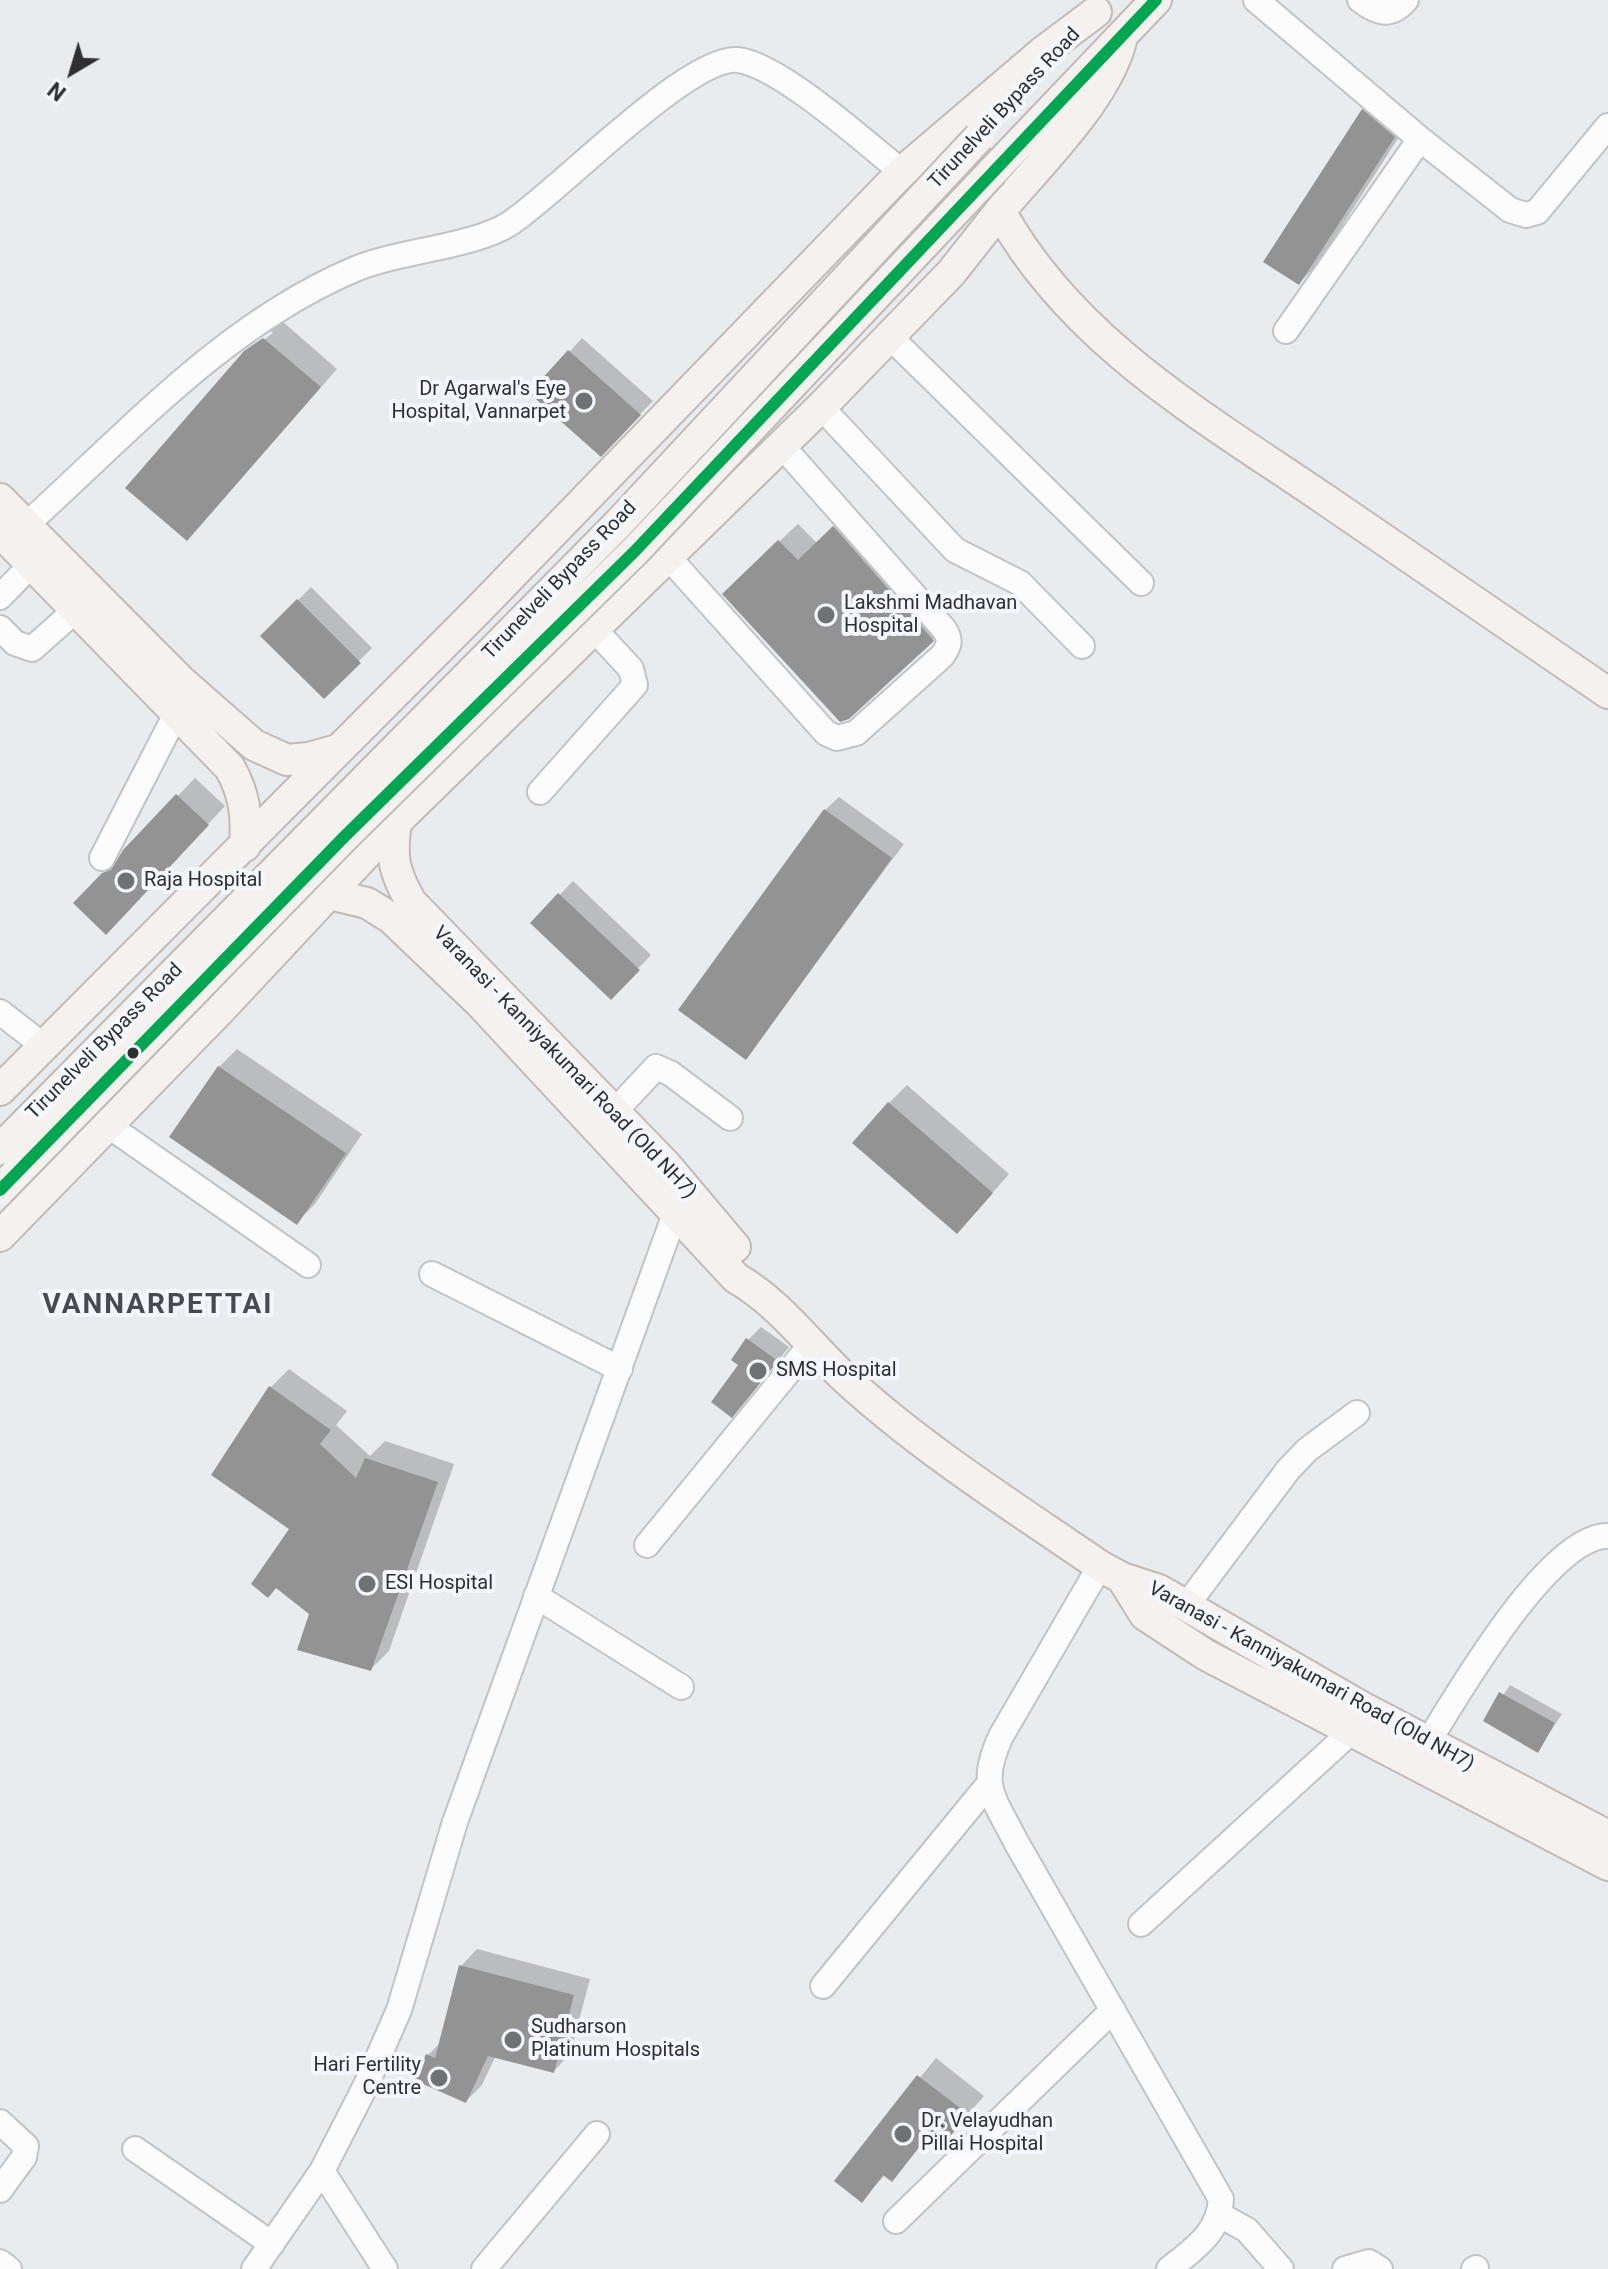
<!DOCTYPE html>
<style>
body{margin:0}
#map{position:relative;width:1608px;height:2269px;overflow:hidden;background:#e9ecef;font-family:Roboto,sans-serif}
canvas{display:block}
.north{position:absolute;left:32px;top:32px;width:80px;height:80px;-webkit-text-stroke:6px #f4f8fe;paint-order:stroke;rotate:218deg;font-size:22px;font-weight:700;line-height:32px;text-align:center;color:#2d2f31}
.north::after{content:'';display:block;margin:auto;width:28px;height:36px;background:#2d2f31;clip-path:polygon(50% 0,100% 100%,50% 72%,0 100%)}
</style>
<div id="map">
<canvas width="1608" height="2269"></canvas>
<div class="north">N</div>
</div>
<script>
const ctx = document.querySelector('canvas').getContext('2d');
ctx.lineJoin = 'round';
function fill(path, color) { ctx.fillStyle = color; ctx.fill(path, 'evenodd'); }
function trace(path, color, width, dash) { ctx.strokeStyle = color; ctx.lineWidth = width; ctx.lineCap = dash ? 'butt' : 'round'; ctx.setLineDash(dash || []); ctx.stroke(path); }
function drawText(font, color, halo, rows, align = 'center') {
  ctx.font = font + ' Roboto,sans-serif'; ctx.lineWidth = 8; ctx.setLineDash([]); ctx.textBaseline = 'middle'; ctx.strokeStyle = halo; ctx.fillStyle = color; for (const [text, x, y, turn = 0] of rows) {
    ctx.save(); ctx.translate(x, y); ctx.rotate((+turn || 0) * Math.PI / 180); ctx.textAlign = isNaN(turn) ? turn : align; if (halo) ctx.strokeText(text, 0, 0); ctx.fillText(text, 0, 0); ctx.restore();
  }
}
fill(new Path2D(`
 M1381,93L1411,118L1317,265L1299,283L1363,110Z
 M282,321L337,369L204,521L246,353L273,333L270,330L264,335Z
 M582,338L653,401L601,454L532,393Z
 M852,510L950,622L932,640L742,576L798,524L817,543Z
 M311,587L372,648L324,696L263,636Z
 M195,778L225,806L124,914L103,874Z
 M839,797L904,844L745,1057L825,810Z
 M573,881L651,955L611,997L533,923Z
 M237,1049L362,1134L315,1204L297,1222L171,1137L219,1067Z
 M907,1085L1009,1174L974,1214L889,1103Z
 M761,1327L789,1347L745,1402L748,1340Z
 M289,1369L347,1411L336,1425L370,1456L385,1441L454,1464L389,1651L371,1669L311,1614L291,1528L214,1474L271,1387Z
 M1510,1685L1562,1714L1538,1750L1486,1720Z
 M477,1949L590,1979L570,2054L554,2071L496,2055L482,2085L466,2101L428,2055L442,2041L461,1966Z
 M936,2058L984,2096L945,2141L933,2132L892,2179L886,2174L862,2200L837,2180Z`), '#0003');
fill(new Path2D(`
 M1362,109L1395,137L1299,285L1263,262Z
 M263,338L321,387L187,541L125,488L244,351Z
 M568,350L641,415L601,457L529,393Z
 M833,526L934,641L849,719L840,722L722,594L778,540L798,560Z
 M297,599L361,663L324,699L260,636Z
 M176,794L209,825L106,935L73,903L102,873L111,870L123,850Z
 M824,809L892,858L746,1060L678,1010Z
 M558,893L640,970L611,1000L530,923Z
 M218,1066L346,1153L297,1225L169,1137Z
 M888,1102L993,1193L957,1234L852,1143Z
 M746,1338L778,1361L732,1418L711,1402L738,1365L731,1360Z
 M269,1386L331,1430L320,1444L356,1478L365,1458L438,1482L371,1671L297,1650L309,1614L276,1588L268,1598L251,1584L289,1529L211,1475Z
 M1499,1692L1555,1723L1538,1753L1483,1721Z
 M459,1965L574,1995L554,2073L488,2056L466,2103L414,2080L426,2054L435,2058Z
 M917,2075L968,2114L945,2143L931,2132L892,2182L883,2175L862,2203L834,2181Z`), '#939394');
const minor = new Path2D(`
 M1256,0L1420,139L1510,210L1526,215L1537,212L1608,126
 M1360,0C1377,13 1390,18 1406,0
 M1286,331L1420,139
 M889,336L1141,583
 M821,407L955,550L1020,583L1082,646
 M26,525C128,433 224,325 353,270C396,251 473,247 509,224C556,194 688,55 738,60C780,65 867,144 902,172
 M669,558L826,733L837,738L856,733L942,656C950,645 951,640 944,629L782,446
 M0,597L32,564
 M0,628L15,643L32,649L77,609
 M540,792L635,685L631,669L594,629
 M102,858L177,712
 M0,1012L45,1047
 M615,1111L656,1067L670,1073L730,1118
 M109,1126L308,1265
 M432,1274L620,1369
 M647,1545L812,1343
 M1100,1566L1001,1736C978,1786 993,1796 1016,1842L1221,2199C1219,2233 1194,2249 1169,2269
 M536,1596L681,1687
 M1186,1606L1288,1470L1307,1450L1357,1413
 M1428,1742C1458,1694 1550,1534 1608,1536
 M1141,1924L1352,1731
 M823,1986L988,1785
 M0,2122L26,2146L24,2157L0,2190
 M135,2149L272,2244
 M322,2171L385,2269
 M1220,2215L1247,2230L1281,2269
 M896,2221L1113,2010
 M0,2262L9,2269
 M254,2269L322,2171L366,2085L399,2010L455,1822L676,1211
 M484,2269L597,2134
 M1345,2269L1369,2262L1380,2269
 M1474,2269L1476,2268`);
const major = new Path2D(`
 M1122,37C1109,97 1040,163 1000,211C1071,341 1204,417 1323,498C1418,563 1513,628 1608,693
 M993,171L1156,0
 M0,499L181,681L254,745L287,760L309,758L337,750
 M0,532L230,768C245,795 247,816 245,846
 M396,822C391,858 393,870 411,902L666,1165L735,1247
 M329,894L367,903L391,918L480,1003L736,1278C781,1304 810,1346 848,1381C925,1451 1014,1507 1100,1566L1122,1578L1159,1590L1360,1706L1608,1836
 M0,1090L480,608L902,172L1044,51L1096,12
 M0,1236L222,1008L396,822L821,407L951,273L1000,211
 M1122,1578L1145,1615L1206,1655L1608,1865`);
trace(minor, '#c1c4c6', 28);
trace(major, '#c1bab7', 34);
trace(minor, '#fcfcfd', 24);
trace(major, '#f5f1ee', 30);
const majorBridge = new Path2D(`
 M0,1149L616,526L979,137
 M0,1190L344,837L635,551L993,171`);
trace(majorBridge, '#c1bab7', 34, []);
trace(majorBridge, '#f5f1ee', 30);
trace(new Path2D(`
 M0,1190L344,837L635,551L1156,0`), '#00a651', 12);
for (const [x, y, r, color] of [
 [584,401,10,"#6f7174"],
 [826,615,10,"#6f7174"],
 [126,881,10,"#6f7174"],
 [133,1053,7,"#2d2f31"],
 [758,1371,10,"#6f7174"],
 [367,1584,10,"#6f7174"],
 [513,2040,10,"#6f7174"],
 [439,2078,10,"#6f7174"],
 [903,2134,10,"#6f7174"]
]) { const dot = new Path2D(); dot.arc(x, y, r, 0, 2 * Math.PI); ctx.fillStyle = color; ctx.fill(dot); trace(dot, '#f4f8fe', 3); }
drawText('20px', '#2d2f31', '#f4f8fe', [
 ["Tirunelveli Bypass Road",1005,109,-47],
 ["Tirunelveli Bypass Road",560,581,-46],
 ["Tirunelveli Bypass Road",105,1042,-45],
 ["Varanasi - Kanniyakumari Road (Old NH7)",564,1063,46],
 ["Varanasi - Kanniyakumari Road (Old NH7)",1311,1677,29]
]);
drawText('20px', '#2d2f31', '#f4f8fe', [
 ["Dr Agarwal's Eye",566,390,"right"],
 ["Hospital, Vannarpet",566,413,"right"],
 ["Lakshmi Madhavan",844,604],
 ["Hospital",844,627],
 ["Raja Hospital",144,881],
 ["SMS Hospital",776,1371],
 ["ESI Hospital",385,1584],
 ["Sudharson",531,2028],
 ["Platinum Hospitals",531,2051],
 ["Hari Fertility",421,2066,"right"],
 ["Centre",421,2089,"right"],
 ["Dr. Velayudhan",921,2122],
 ["Pillai Hospital",921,2145]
], 'left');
ctx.letterSpacing = '2px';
drawText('bold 28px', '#474b4f', '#f4f8fe', [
 ["VANNARPETTAI",158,1306]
]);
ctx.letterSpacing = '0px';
</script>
